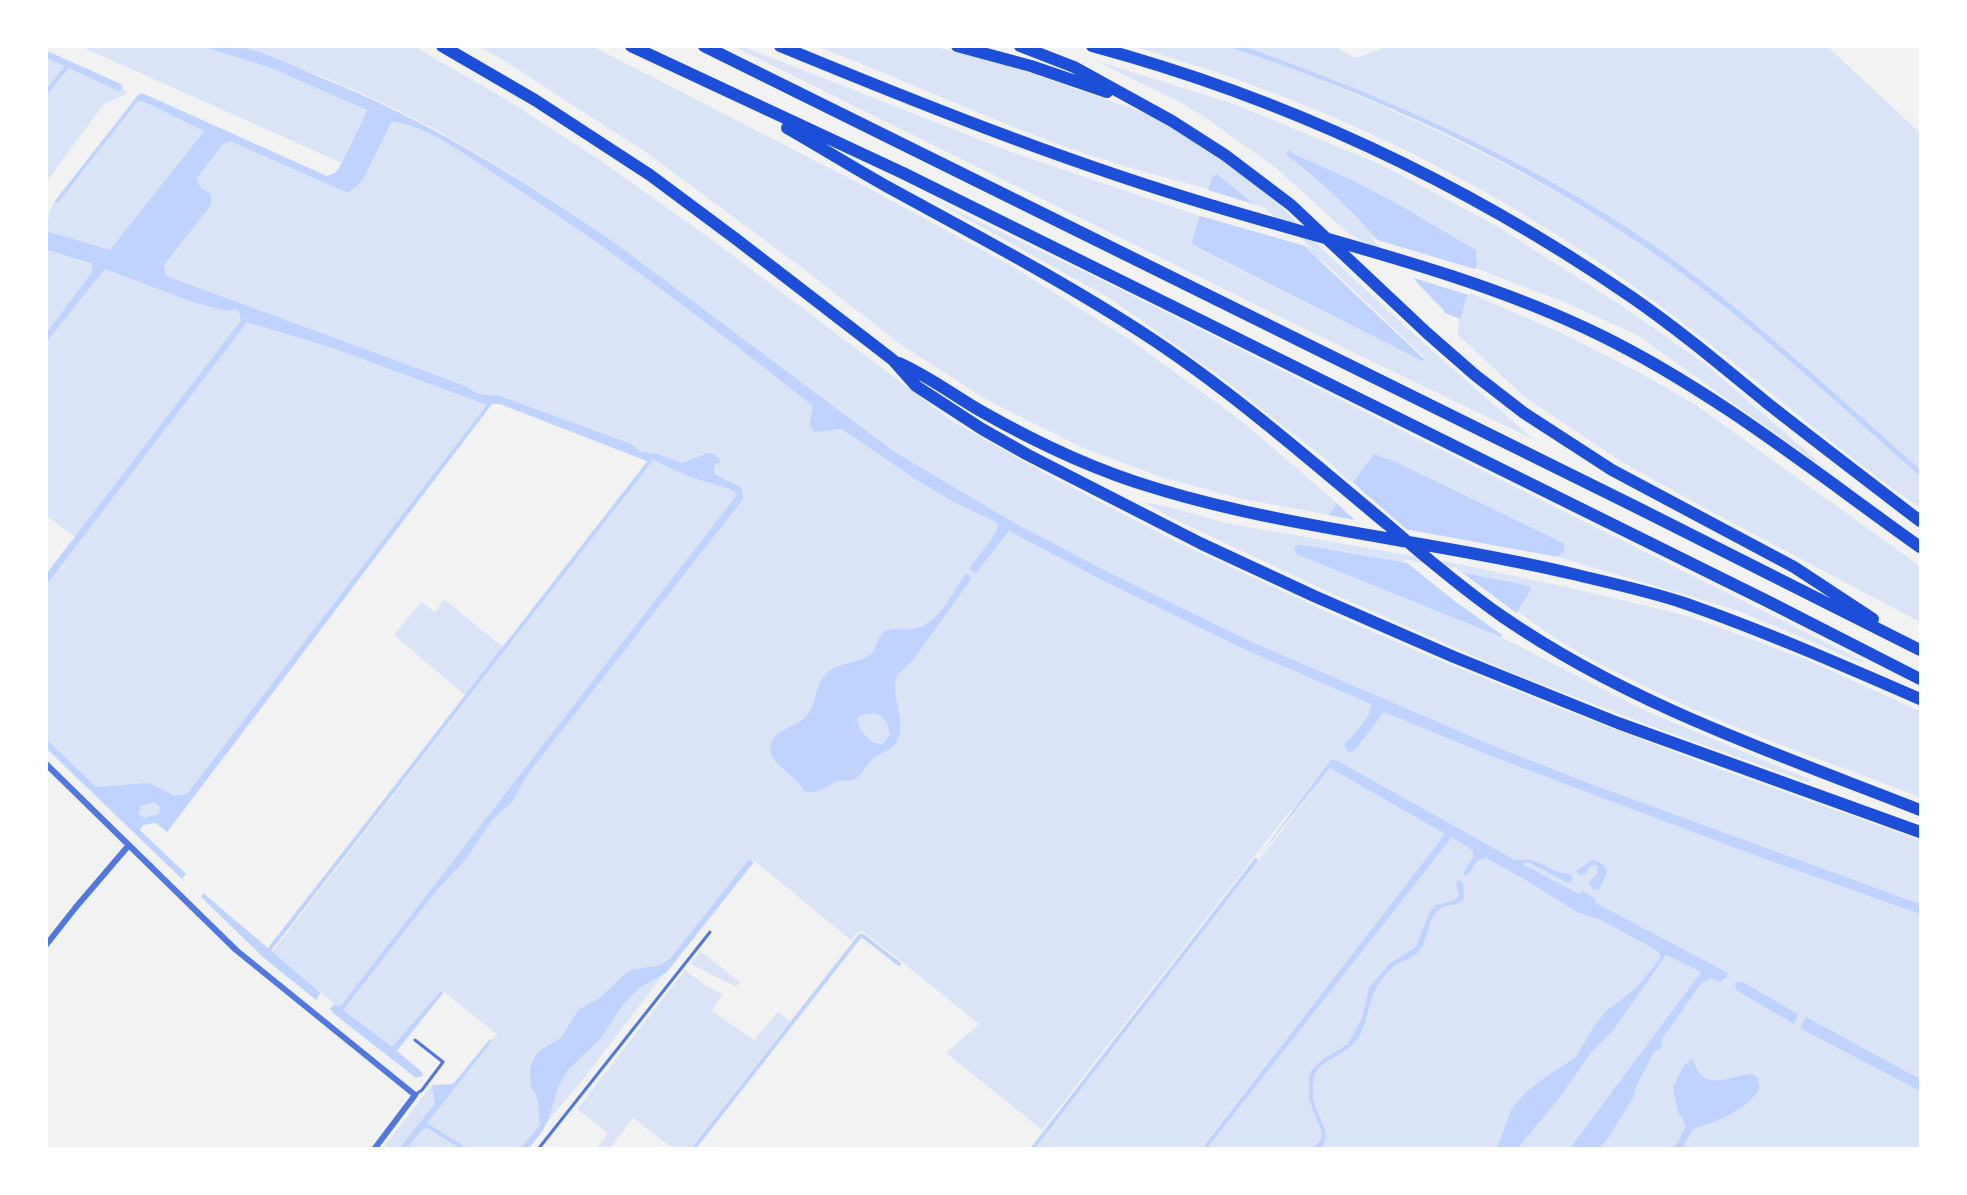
<!DOCTYPE html>
<style>
body{margin:0}
#map{position:relative;width:1967px;height:1195px;overflow:hidden;background:#f2f2f2;font-family:Helvetica,sans-serif}
canvas{display:block}
.frame{position:absolute;inset:0;border:48px solid #fff;pointer-events:none}
</style>
<div id="map">
<canvas width="1967" height="1195"></canvas>
<div class="frame"></div>
</div>
<script>
const ctx = document.querySelector('canvas').getContext('2d');
ctx.lineJoin = 'round';
function fill(path, color) { ctx.fillStyle = color; ctx.fill(path, 'evenodd'); }
function trace(path, color, width, dash) { ctx.strokeStyle = color; ctx.lineWidth = width; ctx.lineCap = dash ? 'butt' : 'round'; ctx.setLineDash(dash || []); ctx.stroke(path); }
fill(new Path2D(`
 M1229,46C1288,66 1346,89 1402,115C1489,154 1574,198 1652,252C1748,319 1833,400 1920,476V508C1899,493 1878,478 1857,462C1766,391 1679,314 1582,251C1444,160 1292,91 1134,47Z
 M1379,46L1828,47L1920,133V469C1835,393 1750,314 1656,247C1531,159 1389,98 1246,47H1336L1355,58L1382,49Z
 M82,47H204L271,68L367,109L342,163Z
 M239,47H415L509,101L603,162L719,245L952,421L1048,475L1177,542L1329,613L1441,661L1567,711L1719,769L1920,840V904L1594,785L1501,749L1252,642L1106,571L1013,522L895,452L615,243C539,190 460,139 376,100C332,79 285,62 239,47Z
 M479,47H594L872,190L1010,265L1132,341L1243,422L1337,503L1328,515L1238,498L1161,477L1083,448L989,401L904,347L801,267L647,153L500,58Z
 M735,47H744L1014,153L1200,216L1192,241L1195,247L1422,361L1424,357L1328,266L1212,176L1208,189C1145,173 1081,154 1021,130C953,103 887,73 819,47H935L1013,67L1154,116L1225,160L1270,195L1322,249L1418,338L1533,439L1313,333Z
 M47,56L127,91L126,94L104,104L47,181Z
 M1094,60L1234,104L1382,165L1497,226L1619,304L1704,363L1834,475L1637,335L1562,301L1475,268L1477,258L1476,250L1391,200L1350,179L1290,152L1286,155L1326,187L1398,261L1348,233L1276,168L1206,118L1180,102Z
 M142,101L204,131L110,251L47,231L49,211L54,203H58L137,102Z
 M385,107L416,122L582,226L832,414L956,496L1061,553L1500,760L1920,908V1148H1573L1706,970L1669,950L1515,1148H1206L1454,828L1333,763L1299,805L1289,812L1042,1130L946,1053L979,1024L863,931L858,932L851,940L752,859L581,1082L525,1148H465L426,1123L497,1034L443,991L391,1056L340,1008L272,952L653,460L690,477L730,489L735,492L736,496L482,825L739,498L736,488L500,400L491,401L169,824L123,817L47,745V579L248,314L111,262L214,128L332,180Z
 M926,196L1099,279L1863,661L1862,663L1736,610L1558,557L1565,550L1563,542L1396,462L1374,454L1351,484L1329,462L1222,378L1111,299Z
 M47,250L92,265V272L47,332Z
 M105,269L192,302L235,309L239,312L241,320L75,537L47,516L46,341Z
 M1467,292L1564,334L1644,375L1696,405L1920,566V622L1710,511L1622,462L1526,398L1458,335L1459,317Z
 M1143,502L1169,507L1226,523L1453,563L1567,587L1688,616L1805,659L1920,711V797C1826,761 1730,729 1640,684C1596,663 1556,642 1518,611L1530,592L1529,586L1470,574L1299,544L1294,547L1296,554L1501,637L1646,711L1811,780L1808,782L1662,730L1510,672L1333,594L1170,517Z
 M444,599L503,647L466,696L394,635L421,602L435,612Z
 M1330,768L1445,834L1201,1148H1036Z
 M700,951L740,982L736,987L691,964Z
 M1666,955L1701,972L1570,1148H1518L1557,1101L1591,1053L1613,1031Z
 M685,970L706,986L723,994L712,1011L754,1040L778,1012L790,1021L691,1148H670L671,1147L633,1118L610,1148H597L608,1133L577,1109Z
 M432,1085L436,1104L399,1148H383Z
 M428,1128L459,1148H407L423,1129Z`), '#dbe4f7');
fill(new Path2D(`
 M204,47C216,46 229,44 240,47C268,53 296,67 322,78C427,120 522,179 615,243L895,452L1013,522L1106,571L1252,642L1501,749L1594,785L1920,904V914L1768,860L1496,758L1384,712L1355,750L1350,752L1347,751L1344,745C1353,734 1372,718 1371,704L1246,650L1102,580L1009,531L976,573L969,569L996,533L998,523L954,502L915,479L842,429L815,432L809,426L813,406C713,327 612,249 504,180C471,159 431,127 392,121L362,181L348,193L230,141L223,144L196,179L200,187L211,194V205L164,265L166,276L468,387C475,396 489,395 500,396L631,444L641,452L658,454L682,463L708,453L714,454L720,459L719,463L714,465V474L742,488L743,499L527,775L512,802L492,820L466,859L436,891L343,1010L392,1047L441,991L443,993L397,1051L422,1072L423,1076L416,1078L333,1013L330,1009L334,1004L340,1007L736,496L735,492L730,489L690,477L653,460L647,461L500,404H492L167,832L156,823L143,825L140,830L186,874L182,879L47,749V740L96,787L149,783L175,796L187,794L487,405L333,348L247,322L47,584V573L241,320L239,312L235,309L227,311L192,302L105,269L47,341V332L92,272V264L47,250V231L110,250L204,131L142,101L137,102L58,203L54,202L138,95L142,93L327,176L335,173L342,163L367,110L271,68ZM155,802L160,807L159,814L144,818L138,814L141,806Z
 M1229,47H1246C1389,98 1531,160 1656,247C1750,314 1834,393 1920,469V476C1833,400 1748,319 1652,252C1529,166 1372,93 1229,47Z
 M47,51L121,84L123,88L119,91L47,58Z
 M1289,149L1292,153L1350,179L1391,200L1476,250L1477,263L1460,319L1443,312L1444,310C1391,258 1346,198 1286,155Z
 M1217,174L1301,243L1425,360L1422,361L1193,245L1192,241L1212,177Z
 M1374,454L1396,462L1564,543L1565,550L1558,557L1328,515Z
 M1299,544L1470,574L1530,586V592L1501,637L1296,554L1294,547Z
 M966,573L972,578L913,660L897,675C890,695 905,716 899,736C895,752 878,751 869,763C864,768 860,777 853,780C849,781 843,780 839,781C826,785 819,796 804,791C797,776 775,767 771,753C766,731 796,728 806,716C820,701 812,682 832,669C844,662 860,663 871,654C878,647 876,637 885,631C894,628 903,630 913,629C938,626 953,592 966,573ZM868,713C882,712 888,721 890,734L883,744C871,746 859,731 857,720L860,716Z
 M1331,760H1336L1515,860C1543,856 1548,873 1570,874L1573,879L1568,883L1528,862L1522,864L1579,894L1583,891L1595,899L1596,903L1728,973L1726,978L1719,982L1710,978L1700,985L1661,1040L1662,1046L1660,1050H1655L1635,1089L1634,1096L1608,1138L1599,1148H1570L1701,972L1666,955L1613,1031L1591,1053L1557,1101L1518,1148H1497L1512,1108L1525,1093L1544,1078L1575,1058L1595,1025L1606,1011L1636,988L1660,959V954L1656,950L1599,919L1577,912L1524,879L1486,858L1477,861L1467,876L1463,874L1473,857V851L1452,837L1207,1148H1202L1445,834L1330,768L1256,860Z
 M749,859L754,862L666,973L639,988L622,1006L601,1038L568,1070L558,1087L549,1118L542,1132L529,1148H521L540,1125C538,1113 541,1097 531,1088L530,1067L533,1060L539,1051L562,1037L578,1010L600,998L623,976L632,970L660,965L670,959Z
 M1592,860C1600,861 1605,864 1607,872L1599,890L1593,889L1589,883L1598,872L1597,865H1591L1585,874L1579,875L1576,871Z
 M1458,880L1462,882C1472,914 1448,898 1436,912C1427,924 1428,939 1420,950C1414,959 1401,961 1393,967C1388,971 1384,976 1381,981C1366,999 1370,1025 1354,1043C1342,1057 1314,1061 1313,1082C1312,1091 1313,1101 1316,1109C1321,1122 1331,1134 1322,1147L1314,1148L1322,1138L1321,1130L1309,1100V1079L1311,1071L1323,1059L1348,1044L1362,1018L1369,988L1389,964L1416,947L1430,911L1436,905L1453,901L1459,896L1456,883Z
 M203,893L321,993L316,1000L264,958L201,897Z
 M1741,981L1798,1014L1794,1024L1736,990L1735,983Z
 M1806,1017L1920,1079V1091L1800,1028Z
 M490,1039L492,1041L427,1123L431,1128L423,1129L407,1148H399L435,1104L432,1085L453,1084Z
 M1693,1059C1703,1094 1727,1076 1752,1074L1757,1077L1760,1088C1746,1111 1717,1121 1693,1129L1682,1148H1672L1678,1142L1686,1126C1684,1119 1678,1115 1677,1108C1675,1101 1675,1095 1673,1088L1684,1065Z`), '#bfd3fe');
fill(new Path2D(`
 M1205,189L1263,207L1312,248L1197,215Z
 M1371,238L1478,270L1469,295L1407,276Z
 M1350,480L1405,528L1410,532L1360,524L1348,514L1335,501Z
 M1402,559L1456,568L1519,615L1505,637L1456,602Z`), '#f2f2f2');
trace(new Path2D(`
 M46,93L68,65
 M269,950L650,461
 M428,1126L463,1148
 M694,1148L860,936H863L899,964
 M1033,1148L1256,860`), '#bfd3fe', 4);
trace(new Path2D(`
 M415,1040L443,1062L422,1090L416,1094
 M539,1148L710,932`), '#5277de', 3);
trace(new Path2D(`
 M46,764L236,950L415,1095L375,1148
 M46,945L76,907L129,845`), '#5277de', 6);
trace(new Path2D(`
 M442,46L535,100L650,175L736,239L893,360L916,386L982,429L1028,455L1202,544L1314,596L1454,657L1618,723L1920,832
 M631,46L903,173L1769,602L1920,679
 M704,46L1634,506L1920,650
 M780,46C916,102 1053,157 1194,200C1330,242 1471,272 1600,335C1716,392 1816,473 1920,547
 M957,46L1031,66L1107,92
 M1020,46L1074,67L1172,121L1225,155L1291,205L1427,333L1475,375L1524,413L1612,470L1794,567L1873,619
 M1092,46C1285,98 1465,183 1630,296C1678,329 1722,366 1767,403C1818,443 1869,482 1920,521
 M787,128C824,149 860,172 897,192C983,239 1070,285 1152,339C1235,394 1311,461 1388,525C1425,557 1463,589 1503,617C1633,706 1775,753 1920,810
 M899,363C928,376 952,394 979,410C1035,442 1096,471 1158,489C1293,530 1436,541 1573,574C1610,583 1648,591 1684,603C1764,631 1842,665 1920,699`), '#1d4ed8', 12);
</script>
